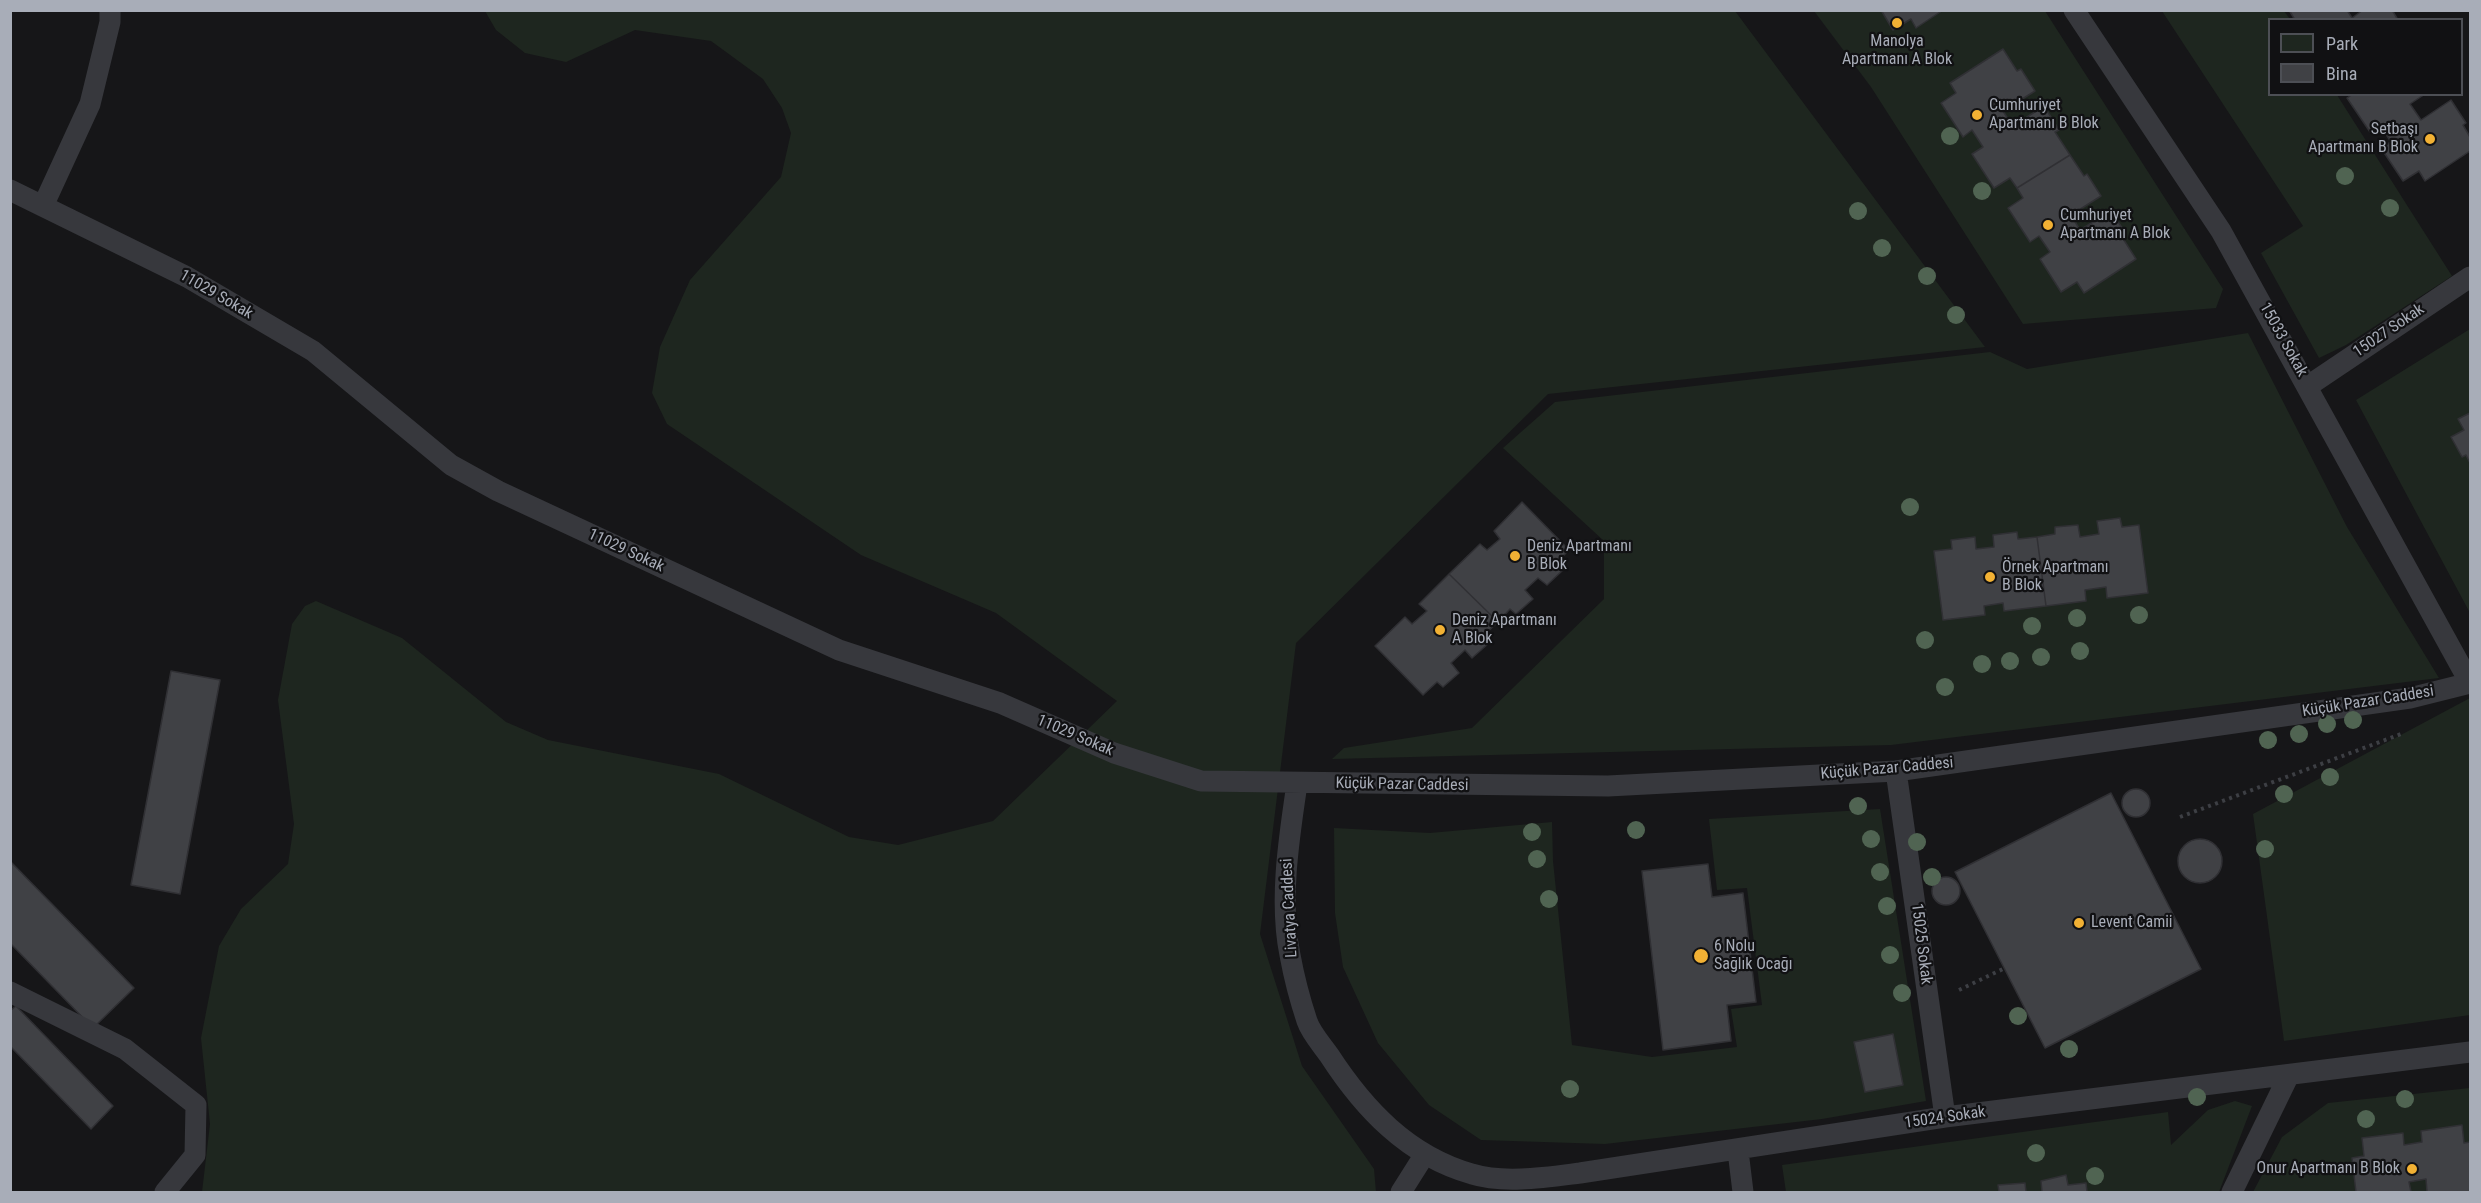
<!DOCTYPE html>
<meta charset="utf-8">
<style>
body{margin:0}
#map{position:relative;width:2481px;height:1203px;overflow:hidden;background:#161618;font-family:"Roboto Condensed",sans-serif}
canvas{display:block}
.frame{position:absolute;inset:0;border:12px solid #a8adb8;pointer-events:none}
.legend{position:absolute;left:2268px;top:18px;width:195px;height:78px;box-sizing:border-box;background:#111113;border:2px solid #4d4f55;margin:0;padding:8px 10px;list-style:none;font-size:18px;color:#a8adb8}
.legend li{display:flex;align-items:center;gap:12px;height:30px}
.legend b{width:30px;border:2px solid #4d4f55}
</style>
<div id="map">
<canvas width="2481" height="1203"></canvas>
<div class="frame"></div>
<ul class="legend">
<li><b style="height:16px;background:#1e261f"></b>Park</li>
<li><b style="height:16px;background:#404145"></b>Bina</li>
</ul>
</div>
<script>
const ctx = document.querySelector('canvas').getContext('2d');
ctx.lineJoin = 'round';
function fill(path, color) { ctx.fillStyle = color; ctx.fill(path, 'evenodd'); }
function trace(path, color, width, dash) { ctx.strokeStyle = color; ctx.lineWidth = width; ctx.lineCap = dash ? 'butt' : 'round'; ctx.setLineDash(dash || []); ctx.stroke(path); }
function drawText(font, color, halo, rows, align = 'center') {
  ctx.font = font + ' "Roboto Condensed",sans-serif'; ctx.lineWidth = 4.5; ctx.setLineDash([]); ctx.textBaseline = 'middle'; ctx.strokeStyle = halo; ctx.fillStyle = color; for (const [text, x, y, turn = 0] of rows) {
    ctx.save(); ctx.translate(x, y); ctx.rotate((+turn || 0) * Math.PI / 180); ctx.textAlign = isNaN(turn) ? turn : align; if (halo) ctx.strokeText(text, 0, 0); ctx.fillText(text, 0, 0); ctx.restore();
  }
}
fill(new Path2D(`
 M485,11H1735L1985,347L1548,394L1296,643L1260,934L1302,1066L1374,1169L1376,1192H202L210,1124L201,1038L219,946L241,909L288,864L294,824L278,700L292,624L305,606L316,601L402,638L506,722L548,740L719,774L849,837L898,845L993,821L1117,701L996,613L861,555L667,424L652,393L660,347L690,280L781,177L791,133L782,108L763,79L711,41L635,30L566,62L525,53L496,30Z
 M1814,11H2045L2223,289L2216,308L2023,324L1871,87Z
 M2162,11H2284L2290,19L2270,20V94L2337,95L2452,276L2346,345L2319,358L2261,253L2303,226Z
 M2470,329V613L2356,400Z
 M2248,333L2347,527L2439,678L1891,745L1332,759L1344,748L1472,728L1604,599V541L1503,448L1555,402L1990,352L2027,369Z
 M2470,698V1015L2284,1041L2253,814Z
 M1880,809L1926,1101L1822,1119L1605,1144L1481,1140L1429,1105L1378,1043L1343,967L1335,913L1334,828L1430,833L1552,822L1553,861L1572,1045L1652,1057L1737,1047L1731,1009L1762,1005L1747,888L1717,890L1709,819Z
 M2470,1088V1192H2253L2282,1137L2328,1103Z
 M2235,1101L2252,1106L2219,1192H1786L1782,1165L2168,1112L2171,1145L2208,1110Z`), '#1e261f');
const building = new Path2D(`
 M1881,10H1943L1916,28L1911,19L1893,30Z
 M2289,10H2347L2352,18L2363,10H2392L2398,20H2295Z
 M2003,49L2017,71L2021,69L2035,91L2003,111L2008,119L2013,126L2044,106L2059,130L2055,132L2070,155L2017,188L2010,178L1994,188L1972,154L1983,147L1972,130L1963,137L1941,103L1956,93L1950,83Z
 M2353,94H2425L2410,104L2421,120L2451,100L2466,123L2463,125L2470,137V151L2425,181L2419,171L2403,181L2381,148L2391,142L2380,125L2370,132L2347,98Z
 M2070,155L2084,176L2087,174L2101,196L2071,215L2080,230L2111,211L2126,234L2122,237L2136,259L2084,293L2077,282L2061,292L2040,259L2050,252L2039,236L2030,242L2008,208L2023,198L2017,188Z
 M2470,413V463L2466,455L2462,457L2451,437L2464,430L2458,419Z
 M1522,502L1569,550L1557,562L1563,570L1547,585L1538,578L1525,590L1533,599L1516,614L1510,609L1498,622L1449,574L1480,544L1487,550L1500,539L1494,531Z
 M2120,518L2122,527L2139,525L2148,593L2107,598L2106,587L2085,590L2086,601L2046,606L2037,537L2055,534V527L2078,525L2080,537L2099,534L2097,521Z
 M2017,532L2018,539L2037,537L2046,606L2004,611L2003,603L1984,606L1985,615L1943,620L1934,551L1952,549L1951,540L1975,537L1976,549L1994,547L1993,535Z
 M1449,574L1498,622L1483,636L1489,643L1472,658L1465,650L1451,663L1459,673L1443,687L1437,682L1423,695L1375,646L1405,617L1412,624L1427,611L1419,604Z
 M171,671L220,680L180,894L131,885Z
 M2122 803a14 14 0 1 1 28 0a14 14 0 1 1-28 0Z
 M2111,793L2201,969L2045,1048L1955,872Z
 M2178 861a22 22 0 1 1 44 0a22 22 0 1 1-44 0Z
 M10,861L134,988L93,1028L10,943Z
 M1708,864L1712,897L1743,893L1756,1002L1727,1005L1731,1041L1663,1050L1642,871Z
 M1932 891a14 14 0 1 1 28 0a14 14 0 1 1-28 0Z
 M16,1006L113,1106L91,1129L10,1046V1011Z
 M1893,1034L1903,1085L1865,1092L1854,1042Z
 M2462,1125L2464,1143L2470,1142V1192H2427L2426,1179L2409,1182L2411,1192H2356L2352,1158L2364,1156L2362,1138L2403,1133L2404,1145L2422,1142L2421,1131Z
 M2066,1175L2068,1185L2086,1183L2087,1192H2042L2041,1181Z
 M2025,1183L2026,1192H1999L1998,1185Z`);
fill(building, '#404145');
trace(building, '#303034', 1.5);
trace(new Path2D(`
 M2180,817L2401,734
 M1959,990L2005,968`), '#3d3f44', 4, [3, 4.5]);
trace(new Path2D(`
 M2074,10L2221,231L2470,683
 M10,190L187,277L313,351L451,465L498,491L839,650L1000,703L1114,753L1201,781L1608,786L1896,771L2410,698L2470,683
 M43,206L90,104L110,22V10
 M2308,386L2470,277
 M1896,771L1945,1117
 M1297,784C1289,838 1279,901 1290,955C1294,977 1300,1000 1307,1021C1311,1033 1322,1045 1329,1055C1364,1109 1408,1156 1472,1174C1504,1184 1548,1177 1580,1173L1945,1117L2470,1052
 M10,992L125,1049L196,1105L195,1155L165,1192
 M1738,1151L1743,1192
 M1401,1192L1425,1154
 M2232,1192L2288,1077`), '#37383d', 21);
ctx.fillStyle = '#506452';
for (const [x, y] of [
 [1950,136],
 [2345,176],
 [1982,191],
 [2390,208],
 [1858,211],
 [1882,248],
 [1927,276],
 [1956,315],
 [1910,507],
 [2139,615],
 [2077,618],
 [2032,626],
 [1925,640],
 [2080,651],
 [2041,657],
 [2010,661],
 [1982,664],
 [1945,687],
 [2353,720],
 [2327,724],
 [2299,734],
 [2268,740],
 [2330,777],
 [2284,794],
 [1858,806],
 [1636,830],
 [1532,832],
 [1871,839],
 [1917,842],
 [2265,849],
 [1537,859],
 [1880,872],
 [1932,877],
 [1549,899],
 [1887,906],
 [1890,955],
 [1902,993],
 [2018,1016],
 [2069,1049],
 [1570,1089],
 [2197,1097],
 [2405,1099],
 [2366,1119],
 [2036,1153],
 [2095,1176]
]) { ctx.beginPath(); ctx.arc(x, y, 9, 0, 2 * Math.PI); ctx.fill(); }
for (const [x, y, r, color] of [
 [1897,23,6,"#f2b134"],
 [1977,115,6,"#f2b134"],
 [2430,139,6,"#f2b134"],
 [2048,225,6,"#f2b134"],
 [1515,556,6,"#f2b134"],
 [1990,577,6,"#f2b134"],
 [1440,630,6,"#f2b134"],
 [2079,923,6,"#f2b134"],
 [1701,956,8,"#f2b134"],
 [2412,1169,6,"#f2b134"]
]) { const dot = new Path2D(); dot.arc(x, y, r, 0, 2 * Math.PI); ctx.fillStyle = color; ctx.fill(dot); trace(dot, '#111113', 2); }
drawText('16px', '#a8adb8', '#111113', [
 ["Manolya",1897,42,"center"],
 ["Apartmanı A Blok",1897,60,"center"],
 ["Cumhuriyet",1989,106],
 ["Apartmanı B Blok",1989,124],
 ["Setbaşı",2418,130,"right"],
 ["Apartmanı B Blok",2418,148,"right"],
 ["Cumhuriyet",2060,216],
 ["Apartmanı A Blok",2060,234],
 ["Deniz Apartmanı",1527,547],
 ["B Blok",1527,565],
 ["Örnek Apartmanı",2002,568],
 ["B Blok",2002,586],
 ["Deniz Apartmanı",1452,621],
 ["A Blok",1452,639],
 ["Levent Camii",2091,923],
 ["6 Nolu",1714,947],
 ["Sağlık Ocağı",1714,965],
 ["Onur Apartmanı B Blok",2400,1169,"right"]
], 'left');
drawText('16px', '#a8adb8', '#111113', [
 ["11029 Sokak",216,295,30],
 ["15027 Sokak",2389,331,-34],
 ["15033 Sokak",2283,340,61],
 ["11029 Sokak",626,551,25],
 ["Küçük Pazar Caddesi",2368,702,-9],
 ["11029 Sokak",1075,736,23],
 ["Küçük Pazar Caddesi",1887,769,-5],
 ["Küçük Pazar Caddesi",1402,785,1],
 ["Livatya Caddesi",1290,908,-93],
 ["15025 Sokak",1921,944,83],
 ["15024 Sokak",1945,1118,-8]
]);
</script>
